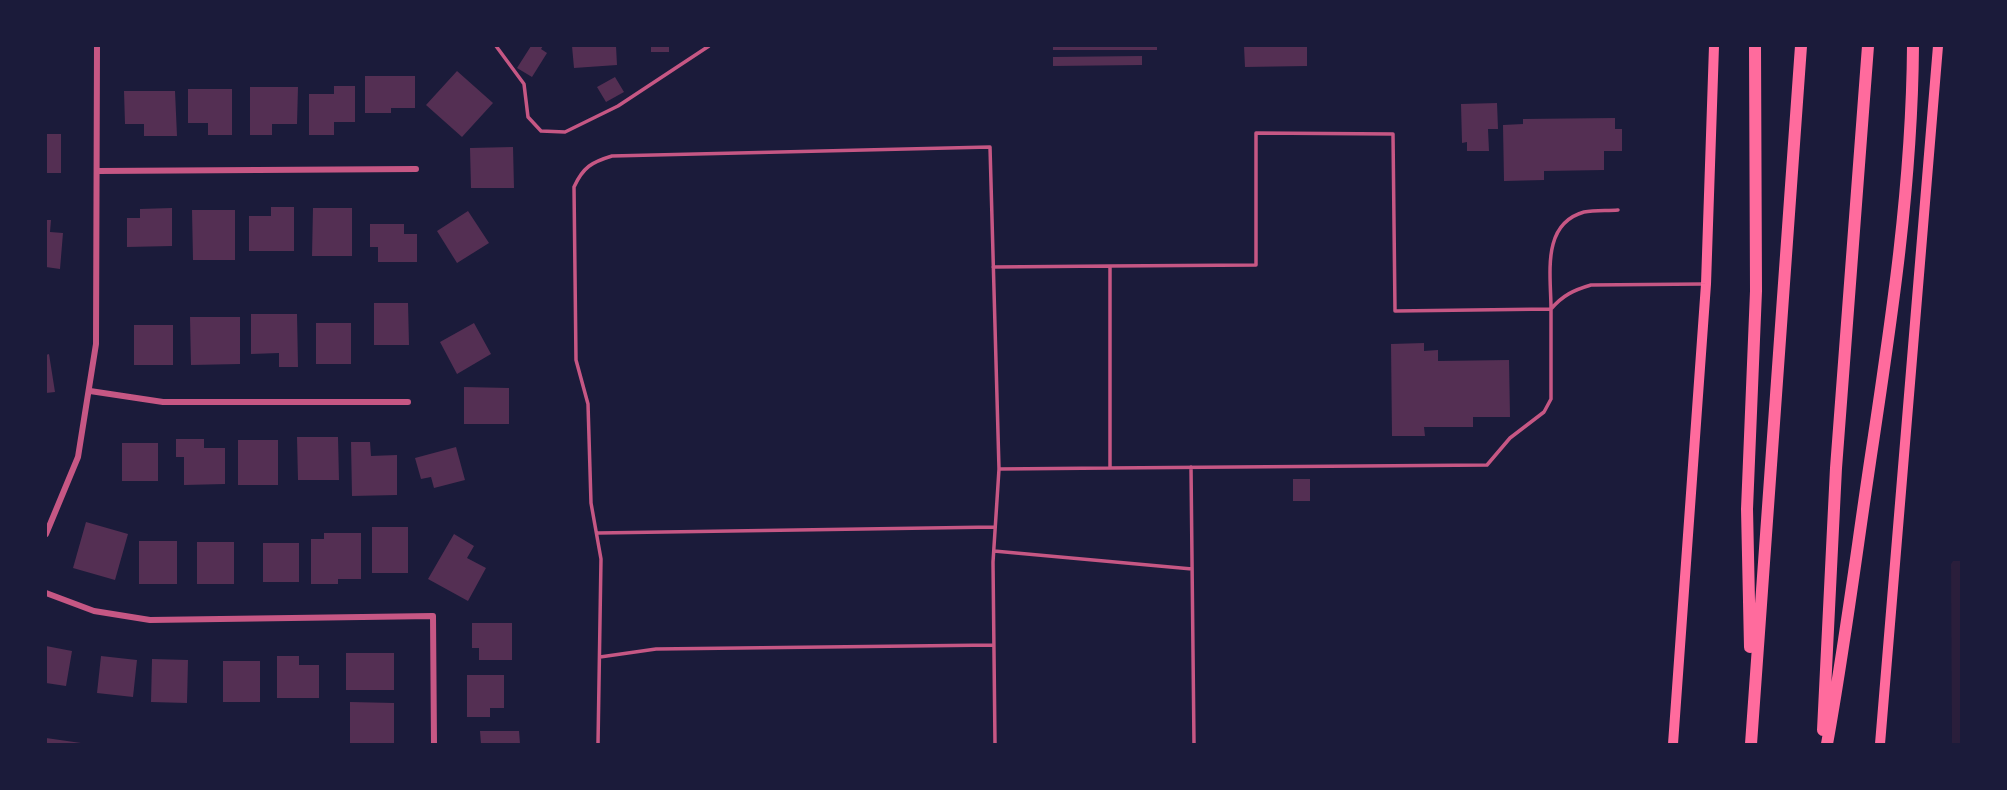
<!DOCTYPE html>
<style>
body{margin:0}
#map{position:relative;width:2007px;height:790px;overflow:hidden;background:#1b1b3a;font-family:Karla,sans-serif}
canvas{display:block}
.frame{position:absolute;inset:0;border:47px solid #1b1b3a;pointer-events:none}
</style>
<div id="map">
<canvas width="2007" height="790"></canvas>
<div class="frame"></div>
</div>
<script>
const ctx = document.querySelector('canvas').getContext('2d');
ctx.lineJoin = 'round';
function fill(path, color) { ctx.fillStyle = color; ctx.fill(path, 'evenodd'); }
function trace(path, color, width, dash) { ctx.strokeStyle = color; ctx.lineWidth = width; ctx.lineCap = dash ? 'butt' : 'round'; ctx.setLineDash(dash || []); ctx.stroke(path); }
fill(new Path2D(`
 M1953,561H1962L1961,744H1952L1951,564Z`), '#2a1e3b');
fill(new Path2D(`
 M531,46H543L541,49L547,53L532,77L517,68Z
 M572,46H616L617,65L574,68Z
 M651,46H669V52H651Z
 M1053,46H1157V50H1053Z
 M1244,46H1307V66L1245,67Z
 M1142,56V65L1053,66V57Z
 M457,71L493,103L462,137L426,105Z
 M365,76H415V108H391V113H365Z
 M615,77L624,92L606,102L597,87Z
 M334,86H355V122H334V135H309V94H334Z
 M250,87H298L297,124H272V135H250Z
 M188,89H232V135H208V123H188Z
 M124,91H175L177,136H144V124H125Z
 M1497,103L1498,129H1488L1489,151H1467V142L1462,143L1461,104Z
 M1615,118V129H1622V151H1604V170L1544,171V180L1504,181L1503,125L1523,124V119Z
 M46,134H61V173H46Z
 M513,147L514,188H471L470,148Z
 M271,207H294V251H249V216H271Z
 M172,208V246L127,247V218H140V209Z
 M313,208H352V256H312Z
 M192,210H235V260H193Z
 M468,211L489,243L457,263L437,231Z
 M46,220H51L50,232L63,233L60,269L46,267Z
 M370,224H404V234H417V262H378V247H370Z
 M374,303H408L409,345H374Z
 M251,314H297L298,367H279V353L251,354Z
 M190,317H240V364L191,365Z
 M316,323H351V364H316Z
 M474,323L491,354L457,374L440,342Z
 M134,325H173V365H134Z
 M1424,343V351L1438,350V361L1509,360L1510,417H1473V427H1424L1425,436H1392L1391,344Z
 M49,354L55,392L46,393V355Z
 M464,387L509,388V424H464Z
 M297,437H338L339,480H298Z
 M176,439H204V448H225V484L184,485V457H176Z
 M238,440H278V485H238Z
 M351,442H370L371,456L397,455V495L352,496Z
 M122,443H158V481H122Z
 M456,447L465,480L434,488L431,477L421,479L415,458Z
 M1293,479H1310V501H1293Z
 M86,522L128,534L115,580L73,568Z
 M372,527H408V573H372Z
 M324,533H361V579H338V584H311V539H324Z
 M454,534L474,546L467,558L486,568L468,601L428,579Z
 M139,541H177V584H139Z
 M197,542H234V584H197Z
 M263,543H299V582H263Z
 M472,623H512V660H479V648H472Z
 M46,646L72,651L66,686L46,683Z
 M346,653H394V690H346Z
 M101,656L137,660L133,697L97,693Z
 M277,656H299V665H319V698H277Z
 M152,659L188,660L187,703L151,702Z
 M223,661H260V702H223Z
 M467,675H504V708H490V717H467Z
 M350,702L394,703V744H350Z
 M480,731H519L520,744H481Z
 M46,738L81,743V744H46Z`), '#542f53');
trace(new Path2D(`
 M496,46L524,84L528,117L541,131L565,132L618,106L709,46
 M1618,210C1608,211 1595,210 1584,212C1541,224 1551,275 1551,309L1395,311L1393,134L1256,133V265L1110,266V468L1487,465L1510,438L1544,412L1551,399V309C1563,295 1574,290 1591,285L1703,284
 M993,267L1110,266
 M1191,467L1194,744
 M598,533L995,527
 M994,551L1192,569
 M600,657L656,649L994,645
 M598,744L601,559L591,503L588,404L576,360L574,187C583,167 592,162 612,156L990,147L999,469L1110,468
 M995,744L993,562L999,469`), '#c65784', 3.5);
trace(new Path2D(`
 M98,171L416,169
 M90,391L163,402H408
 M46,534L78,457L96,344L97,46
 M46,593L94,611L150,620L433,616L434,744`), '#c65784', 6);
trace(new Path2D(`
 M1673,744L1706,284L1714,46
 M1880,744L1938,46`), '#ff6b9d', 10);
trace(new Path2D(`
 M1750,647L1747,509L1756,291L1755,46
 M1823,730L1836,468L1868,46
 M1751,744L1801,46
 M1827,744C1844,650 1856,556 1870,462C1891,323 1912,186 1913,46`), '#ff6b9d', 12);
</script>
